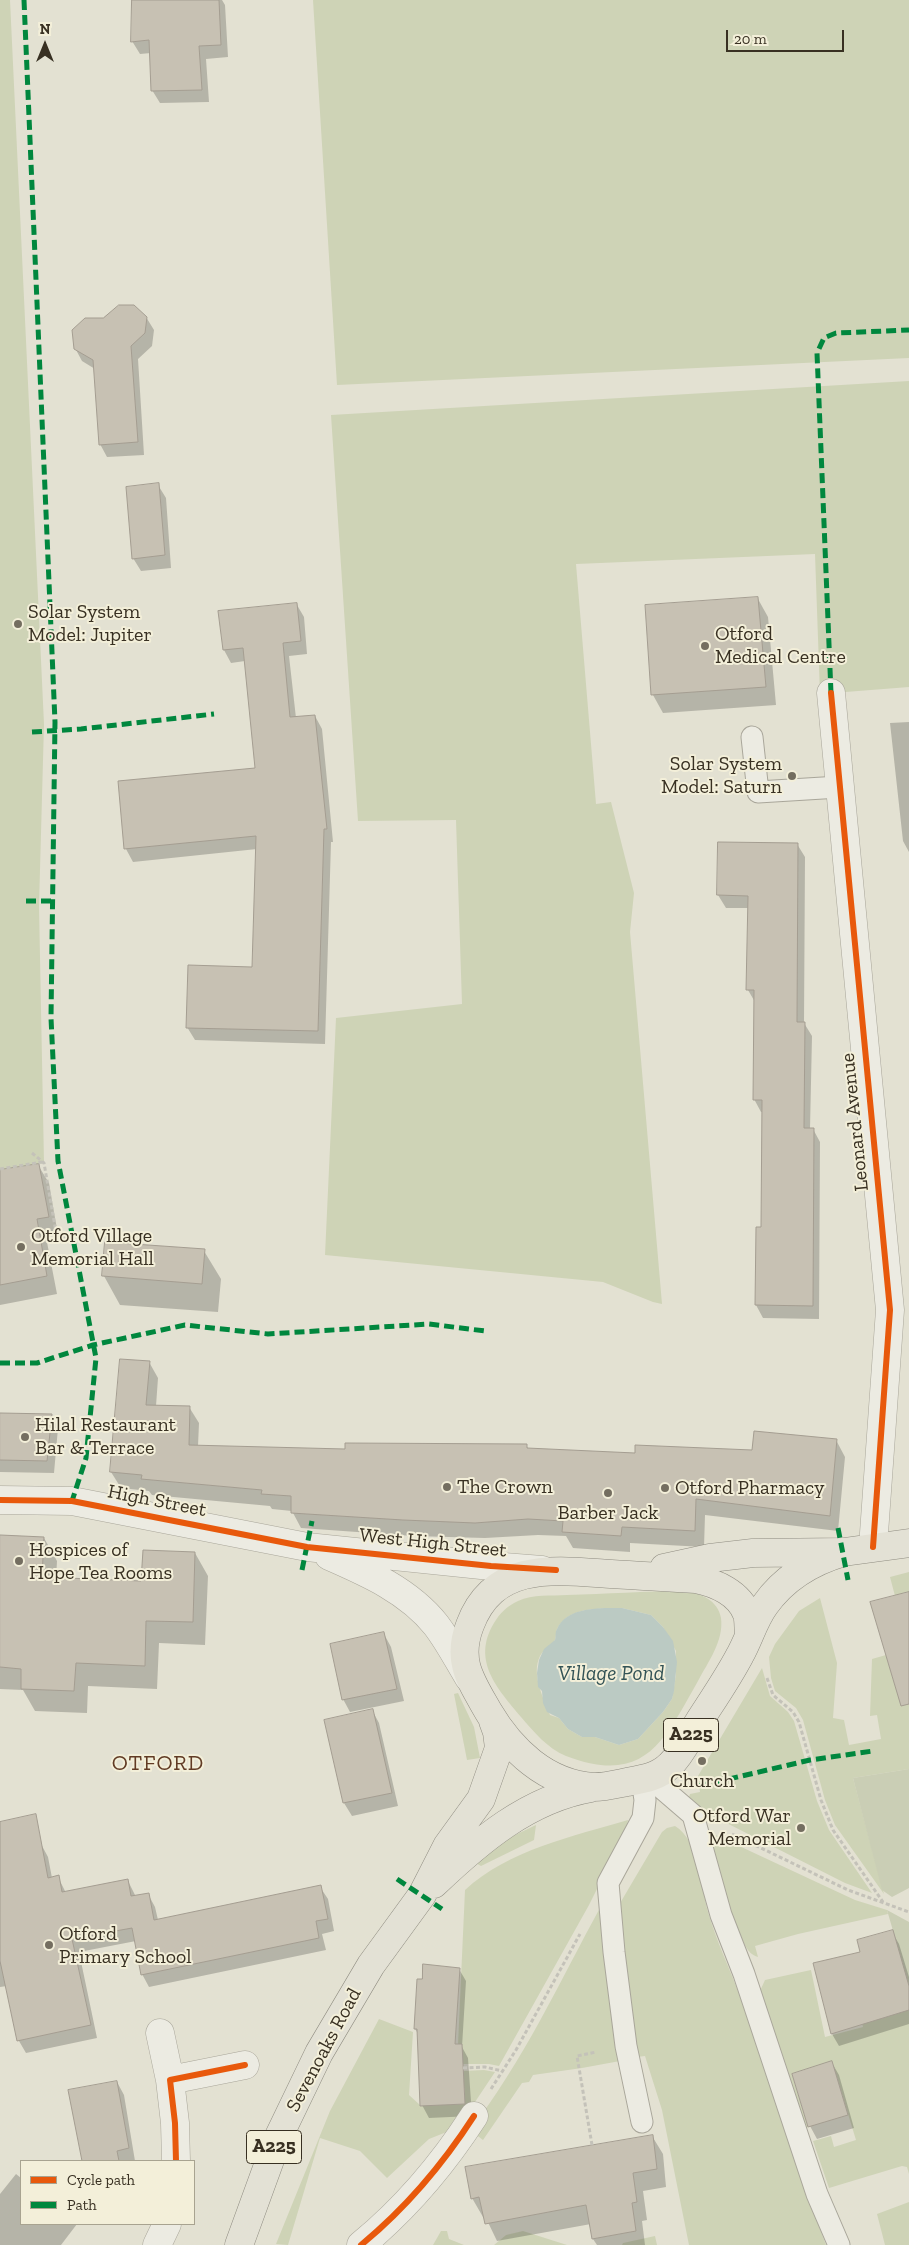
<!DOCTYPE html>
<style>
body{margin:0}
#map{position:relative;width:909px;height:2245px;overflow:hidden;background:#e3e1d2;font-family:"Zilla Slab",serif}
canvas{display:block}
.legend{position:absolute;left:20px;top:2160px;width:175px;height:65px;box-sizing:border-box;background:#f3efd9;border:1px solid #a8a390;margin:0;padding:6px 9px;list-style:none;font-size:15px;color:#383022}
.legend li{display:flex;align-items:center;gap:10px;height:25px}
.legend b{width:25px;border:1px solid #a8a390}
.north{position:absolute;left:20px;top:20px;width:50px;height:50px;-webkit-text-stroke:4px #f3efd9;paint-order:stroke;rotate:0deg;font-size:14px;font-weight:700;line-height:20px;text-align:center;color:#383022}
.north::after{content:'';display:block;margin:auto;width:18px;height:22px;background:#383022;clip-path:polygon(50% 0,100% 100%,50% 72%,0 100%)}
.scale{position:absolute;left:726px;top:30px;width:118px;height:22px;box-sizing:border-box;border:2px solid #383022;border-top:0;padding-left:6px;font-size:15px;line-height:18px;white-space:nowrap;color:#383022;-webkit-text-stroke:4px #f3efd9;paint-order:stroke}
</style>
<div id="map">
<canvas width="909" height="2245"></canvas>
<ul class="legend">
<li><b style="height:6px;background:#e8590c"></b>Cycle path</li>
<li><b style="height:6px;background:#00873e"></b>Path</li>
</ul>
<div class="north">N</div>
<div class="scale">20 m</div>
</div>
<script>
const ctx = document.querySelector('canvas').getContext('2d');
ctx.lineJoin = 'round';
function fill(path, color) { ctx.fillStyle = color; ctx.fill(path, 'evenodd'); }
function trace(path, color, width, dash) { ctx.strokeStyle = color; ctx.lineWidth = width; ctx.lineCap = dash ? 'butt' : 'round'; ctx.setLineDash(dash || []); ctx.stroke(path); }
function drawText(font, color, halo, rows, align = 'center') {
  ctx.font = font + ' "Zilla Slab",serif'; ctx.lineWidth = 4; ctx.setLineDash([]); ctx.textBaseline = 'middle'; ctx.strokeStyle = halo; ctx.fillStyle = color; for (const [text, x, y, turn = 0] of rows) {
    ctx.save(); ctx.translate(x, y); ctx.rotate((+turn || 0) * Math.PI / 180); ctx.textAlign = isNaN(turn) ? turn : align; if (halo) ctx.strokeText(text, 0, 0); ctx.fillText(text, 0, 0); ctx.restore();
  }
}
fill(new Path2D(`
 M0,0H10L44,724L39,906L44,1163L0,1170Z
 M313,0H909V358L337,385Z
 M909,381V687L820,694L815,554L576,564L596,804L611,802L634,893L630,932L662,1304L653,1302L603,1282L325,1255L336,1018L462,1004L456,820L358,821L331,415Z
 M909,1572V1592L895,1596L890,1577Z
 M685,1591C700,1593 718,1600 721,1618C724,1641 708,1662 698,1681C664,1741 645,1786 566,1756C547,1748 534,1732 521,1717C498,1689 471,1661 494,1623C500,1613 507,1606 518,1601C533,1594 551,1596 567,1595C606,1594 645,1591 685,1591ZM622,1608L651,1615L663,1627L676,1651V1675L672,1699L663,1712L638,1739L619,1745L595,1737H582L568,1729L559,1718L550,1715C543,1697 531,1674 540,1656C543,1650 550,1647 554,1642C557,1637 555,1632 558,1627C571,1606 601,1609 622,1608Z
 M820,1598L837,1663L833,1718L844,1720L849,1745L881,1739L877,1715L870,1716L872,1659L886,1655L895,1685L909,1680V1769L853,1778L884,1894L835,1825L825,1800L803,1720L796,1708L775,1691L771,1678L769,1657L775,1644L799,1611Z
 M762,1668L770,1696L788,1712L794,1721L817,1801L829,1830L872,1893L845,1883L687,1803L690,1794L700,1792L698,1776Z
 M458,1693L474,1727L480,1758L467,1760L454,1694Z
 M628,1820L626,1831L589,1905L499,2066L489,2064H463L462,2044H458L465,1890C508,1850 574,1836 628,1820Z
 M536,1825L534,1840L481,1866L474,1862L513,1836Z
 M675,1826C699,1840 701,1887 708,1912C716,1940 729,1967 739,1994C768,2078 794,2162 826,2245H689L662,2110L645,2056L637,2057L616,1910L662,1832L667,1828Z
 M707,1831L855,1900L887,1910L888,1914L798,1934L755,1946L758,1957C752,1955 749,1952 746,1947C729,1914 719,1868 707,1831Z
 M601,1906L620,2061L582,2068L533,2075L529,2082L522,2083L483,2140L470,2130C523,2062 560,1981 601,1906Z
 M811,1970L825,2037L863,2027L855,1996L909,2010V2174L907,2167L902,2166L829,2188L813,2141L831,2136L834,2147L856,2140L832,2062L792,2074L808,2127L806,2129L760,1991L765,1980Z
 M379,2019L413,2032L409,2095L420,2105L465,2104L463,2071L484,2070L495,2072L463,2120L449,2131L429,2139L387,2178L360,2151L320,2138L288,2245L276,2244L330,2111Z
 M909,2202V2245H885L877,2214Z
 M441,2231H447L449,2239L464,2245H433Z
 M523,2231L567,2245H494L506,2235Z
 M655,2236L657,2245H622L623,2243Z`), '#ced3b6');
fill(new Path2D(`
 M909,1769V1888L892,1897L882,1890L853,1778Z
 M887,1910L909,1922V1986Z`), '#caceb5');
fill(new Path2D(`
 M622,1608L651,1615L663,1627L673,1641L677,1662L674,1691L672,1699L663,1712L638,1739L619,1745L595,1737H582L568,1729L559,1718L547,1712L543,1703L542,1691L538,1687L537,1673L539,1660L544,1649L555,1640C556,1637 555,1632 557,1629C567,1606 602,1608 622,1608Z`), '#bbcac3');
fill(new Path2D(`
 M133,0H222L225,5L228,57L206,59L209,102L160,103L152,90L151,53L140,54L132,41Z
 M146,317L154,330L152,346L138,359L144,455L107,457L100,444L95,369L82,361L75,348Z
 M158,485L166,498L171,568L141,571L133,558Z
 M758,599L768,617L776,705L663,713L653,695Z
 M297,605L304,617L307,654L289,656L296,718L315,716L322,729L333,842H331L325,1044L195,1040L187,1027L254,969L257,849L133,862L126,849L119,782L256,769L245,661L231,663L224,650L220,612Z
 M909,722V852L903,841L890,723Z
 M797,844L805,857L804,1023L812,1036L810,1129H813L820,1142L819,1319L763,1318L756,1305L762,1229L763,1112H761L754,1099L755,1002L748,990L749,908H726L718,895Z
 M38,1165L49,1183L58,1235L46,1237L57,1294L0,1305V1172Z
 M204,1251L221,1279L218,1312L120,1305L104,1276Z
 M149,1362L158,1378L156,1406L189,1407L199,1423L198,1446L346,1451L526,1445L529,1450L636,1454L753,1451L836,1440L845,1457L838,1531L705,1515L704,1547L630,1543V1552L573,1548L566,1536L538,1535L485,1538L413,1536L301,1528L292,1511L272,1509L270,1506L152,1495L149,1491L121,1488L111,1472Z
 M0,1414L51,1415L58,1428L54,1473L0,1472Z
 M0,1536L44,1538L57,1561L56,1579L142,1582L195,1553L208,1576L205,1645L159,1643L157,1689L88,1686L87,1713L35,1711L23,1690L0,1689Z
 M384,1634L391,1647L404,1701L350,1712L343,1699Z
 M372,1710L379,1723L398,1806L352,1816L344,1803L326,1721Z
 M41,1844L48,1857L52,1878L58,1877L66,1893L128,1881L136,1897L148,1894L155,1907L158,1920L320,1887L328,1899L334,1931L322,1934L326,1950L149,1987L142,1974L136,1941L79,1952L97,2038L26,2053L19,2041L7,1986L0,1987V1854Z
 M892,1932L899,1944L909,1977V2024L839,2046L832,2034L814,1964L862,1953Z
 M459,1969L466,1981L462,2047L468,2058L472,2116L429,2118L422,2105L419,2035L415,2029Z
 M832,2063L839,2075L854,2128L817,2139L810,2126Z
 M117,2082L124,2095L135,2161H83L70,2091Z
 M652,2136L663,2154L666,2187L643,2191L647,2220L642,2221L645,2245H597L593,2239L591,2224L497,2241L485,2216L483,2217L472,2198Z
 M16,2174L21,2178V2224H77L61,2245H0V2194Z`), '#0003');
const building = new Path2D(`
 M132,0H219L221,45L199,46L202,90L151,91L149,40L131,42Z
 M119,305H134L147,317L145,333L131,346L138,442L99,445L93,360L74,349L72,330L85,318H103Z
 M159,483L165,555L132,559L126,487Z
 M758,597L766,687L651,695L645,605Z
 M297,603L301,641L283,643L290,717L315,715L327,829H324L318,1031L186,1028L188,965L252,967L256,836L124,849L118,781L255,768L243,648L223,650L218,611Z
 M718,842L798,843L797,1022H805L804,1128H814L813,1306L755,1305L756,1227H761L762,1100H753L754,990H746L748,896L717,895Z
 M39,1164L49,1217L37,1219L47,1276L0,1285V1170Z
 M105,1242L205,1249L202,1284L102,1276Z
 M120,1359L150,1361L146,1405L190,1406L189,1445L345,1449V1443L527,1444V1448L635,1453V1445L752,1450L754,1431L837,1439L830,1516L696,1499L695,1531L622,1527L621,1536L562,1532L563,1521L528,1519L475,1523L403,1520L291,1513V1496L261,1494L262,1490L141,1479L142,1475L110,1472Z
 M0,1413L52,1414L47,1461L0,1460Z
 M0,1535L44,1537L42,1577L141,1581L143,1550L195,1552L193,1622L146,1621L145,1666L76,1663L74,1691L21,1689V1669L0,1667Z
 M909,1592V1704L901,1706L870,1602Z
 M384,1632L397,1689L342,1700L330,1644Z
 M373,1709L392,1793L343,1803L324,1720Z
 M36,1814L48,1878L59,1875L62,1892L128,1879L131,1896L149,1893L154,1920L321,1885L328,1919L316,1921L319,1938L141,1975L132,1928L72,1939L91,2025L17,2041L0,1961V1822Z
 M893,1930L909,1986V2010L831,2034L813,1963L860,1952L857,1940Z
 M423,1964L460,1968L455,2044H462L465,2104L420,2106L417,2029H414L417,1979H422Z
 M832,2061L848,2115L808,2127L792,2074Z
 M117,2081L129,2148L117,2151L119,2161H82L68,2090Z
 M653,2135L657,2169L633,2173L637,2202L632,2203L636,2231L592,2239L586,2205L485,2224L479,2197L471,2199L465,2167Z`);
fill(building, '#c7c1b3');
trace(building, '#a49d91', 1);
const service = new Path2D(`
 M752,737L758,792L839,787
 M650,1778L693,1815L721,1915L744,1974L817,2194L839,2245
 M642,1780L645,1800L643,1818L608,1883L614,1952L626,2046L642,2122`);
const minor = new Path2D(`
 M831,693L890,1310L873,1547
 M160,2033L170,2080
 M176,2161L175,2123L170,2080L245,2065
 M157,2245L167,2224
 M361,2245C406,2208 443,2164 474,2116`);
const tertiary = new Path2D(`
 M0,1500L72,1501L307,1547L491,1566L542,1570
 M329,1556C368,1573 409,1591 436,1625C449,1642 458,1660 469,1678`);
const primary = new Path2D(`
 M664,1568L710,1558L753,1553L844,1552L909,1543
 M749,1634C748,1628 749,1620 747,1614C739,1593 716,1583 696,1579C668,1577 640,1576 611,1574C555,1570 494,1561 470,1625C456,1661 471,1681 488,1711C511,1750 546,1784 594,1787C605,1787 617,1784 627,1782C644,1779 658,1777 670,1765C682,1754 689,1737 698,1723C712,1701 728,1678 740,1655C749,1639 754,1620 765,1605C784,1578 813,1561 844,1552
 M434,1884C479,1841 528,1799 591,1788
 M239,2245L278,2138L319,2053L371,1965L422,1895L447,1846L481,1799L499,1748L497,1732L493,1721`);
trace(service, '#a9a69a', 23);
trace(minor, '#a9a69a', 29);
trace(tertiary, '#a9a69a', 29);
trace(primary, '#8f8c81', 29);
trace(new Path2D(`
 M32,1153L44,1163L57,1238L73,1236
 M0,1169L42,1162
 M767,1678L773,1695L793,1712L799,1722L821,1800L833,1830L883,1902
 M732,1834L848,1890L909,1912
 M463,2068L485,2067L502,2071
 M491,2089L516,2050L580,1934
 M592,2145L577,2056L596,2052`), '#c4c2b9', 3, [4, 2.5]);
trace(service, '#ecebe2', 21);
trace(minor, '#ecebe2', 28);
trace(tertiary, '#ecebe2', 28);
trace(primary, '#e3e1d5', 28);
trace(new Path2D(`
 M24,0L55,722L51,1018L58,1161L96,1358L86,1458L72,1501
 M831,693L817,353L824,338L836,333L909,330
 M32,732L81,729L214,714
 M26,901H53
 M0,1363H37L93,1345L185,1325L268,1334L429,1324L485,1331
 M838,1528L848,1580
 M302,1570L312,1521
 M699,1786L810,1760L873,1751
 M397,1879L442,1909`), '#00873e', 5, [10, 5]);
trace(new Path2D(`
 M831,693L890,1310L873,1547
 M0,1500L72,1501L307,1547L491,1566L556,1570
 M176,2161L175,2123L170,2080L245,2065
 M361,2245C406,2208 443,2164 474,2116`), '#e8590c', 6);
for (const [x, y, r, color] of [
 [18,624,5,"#746e60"],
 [705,646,5,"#746e60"],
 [792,776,5,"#746e60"],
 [21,1247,5,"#746e60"],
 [25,1437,5,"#746e60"],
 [447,1487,5,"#746e60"],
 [665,1488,5,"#746e60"],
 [608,1493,5,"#746e60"],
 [19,1561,5,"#746e60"],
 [702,1761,5,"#746e60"],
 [801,1828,5,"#746e60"],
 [49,1945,5,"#746e60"]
]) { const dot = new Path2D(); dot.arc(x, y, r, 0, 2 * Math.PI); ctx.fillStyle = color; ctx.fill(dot); trace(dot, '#f3efd9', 2); }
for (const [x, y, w] of [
 [691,1735,55],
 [274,2147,55]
]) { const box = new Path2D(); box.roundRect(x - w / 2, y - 16.5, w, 33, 4); ctx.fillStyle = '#f3efd9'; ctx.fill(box); trace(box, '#383022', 1); }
drawText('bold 19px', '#383022', null, [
 ["A225",691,1735],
 ["A225",274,2147]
]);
drawText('20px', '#383022', '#f3efd9', [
 ["Solar System",28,612],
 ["Model: Jupiter",28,635],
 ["Otford",715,634],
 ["Medical Centre",715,657],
 ["Solar System",782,764,"right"],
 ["Model: Saturn",782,787,"right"],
 ["Otford Village",31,1236],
 ["Memorial Hall",31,1259],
 ["Hilal Restaurant",35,1425],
 ["Bar & Terrace",35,1448],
 ["The Crown",457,1487],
 ["Otford Pharmacy",675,1488],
 ["Barber Jack",608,1513,"center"],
 ["Hospices of",29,1550],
 ["Hope Tea Rooms",29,1573],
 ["Church",702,1781,"center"],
 ["Otford War",791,1816,"right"],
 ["Memorial",791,1839,"right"],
 ["Otford",59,1934],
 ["Primary School",59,1957]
], 'left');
drawText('20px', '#383022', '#f3efd9', [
 ["Leonard Avenue",855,1122,-96],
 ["High Street",157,1501,11],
 ["West High Street",433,1543,6],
 ["Sevenoaks Road",324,2050,-62]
]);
drawText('italic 21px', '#335356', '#f3efd9', [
 ["Village Pond",611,1674]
]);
ctx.letterSpacing = '1px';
drawText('22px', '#613b25', '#f3efd9', [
 ["OTFORD",158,1764]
]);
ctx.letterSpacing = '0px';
</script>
